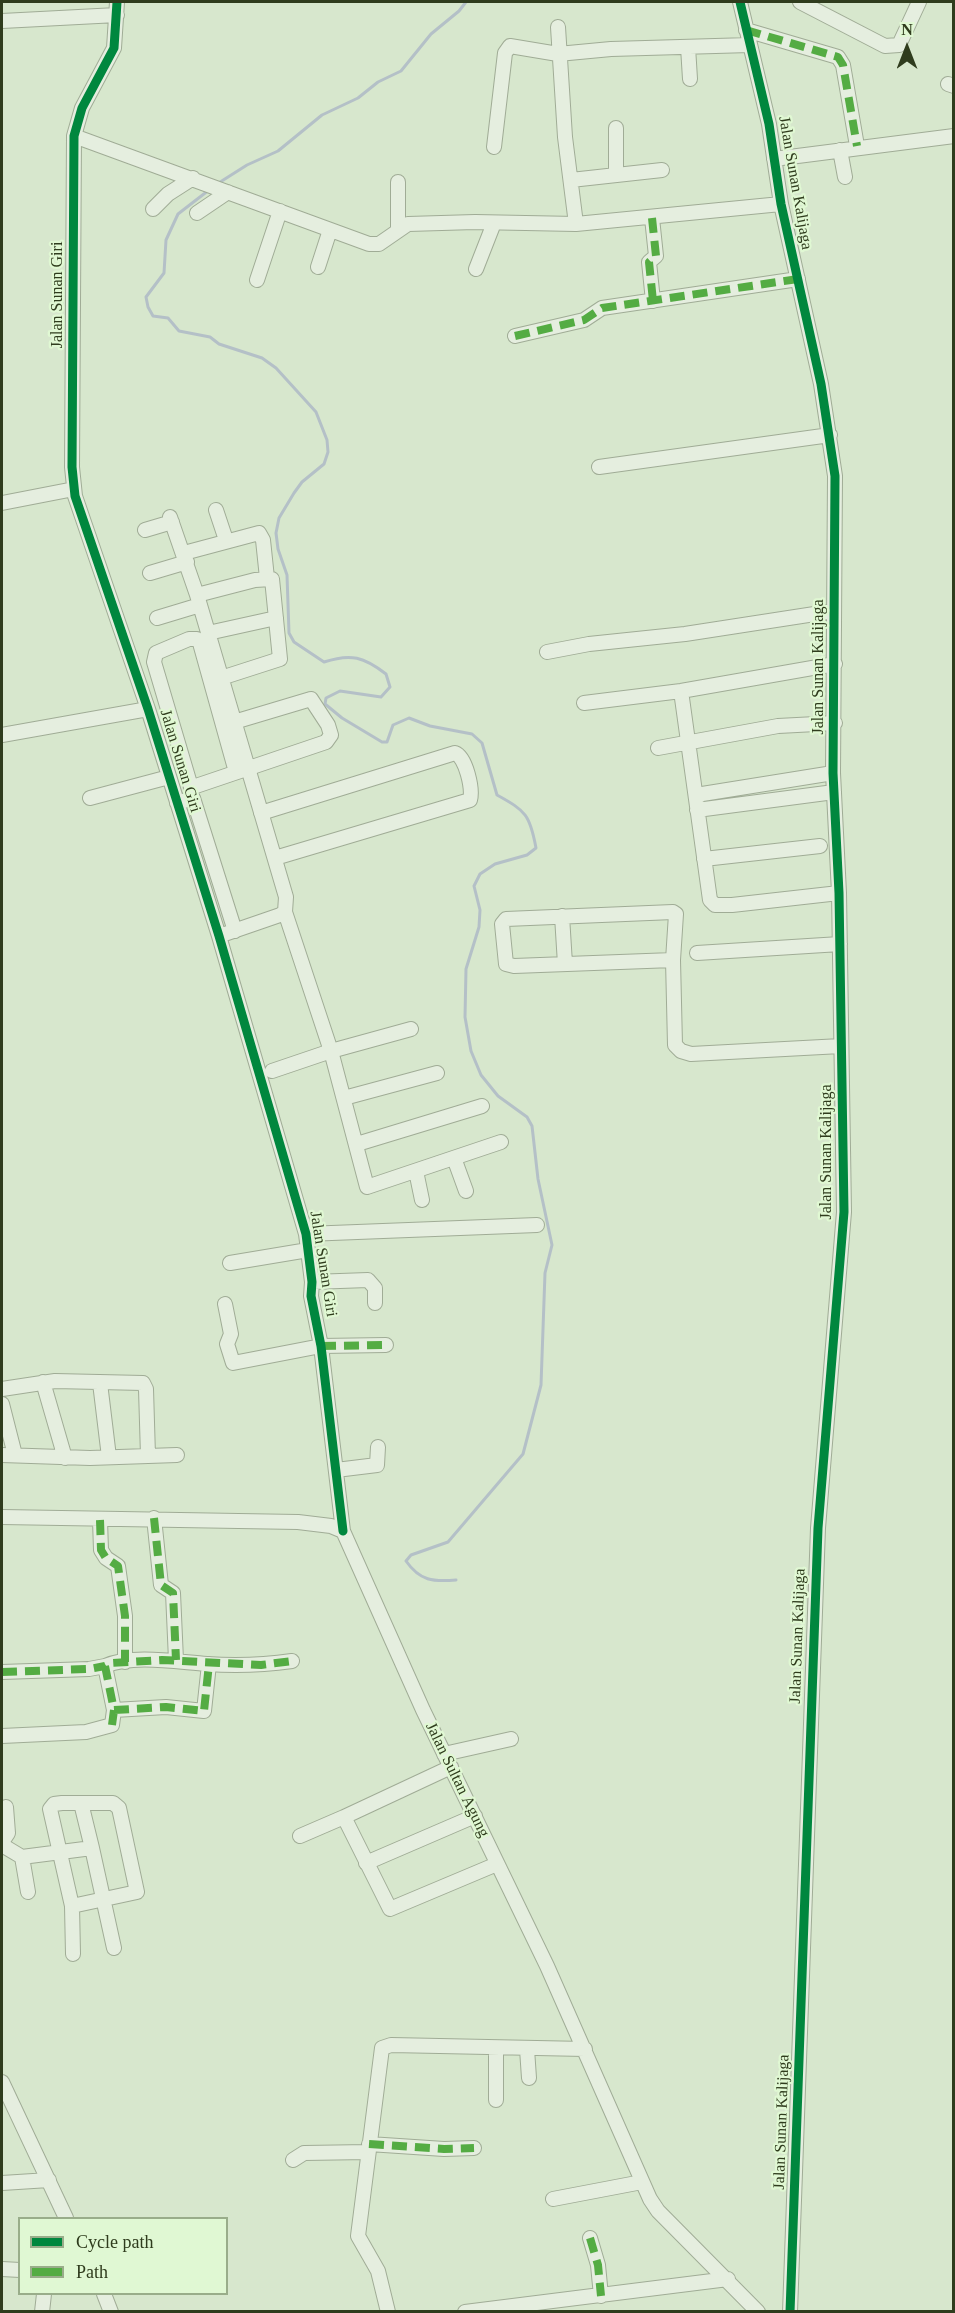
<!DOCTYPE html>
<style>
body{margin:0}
#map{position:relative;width:955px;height:2313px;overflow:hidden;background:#d7e7cd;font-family:"Times New Roman",serif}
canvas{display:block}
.frame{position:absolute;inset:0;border:3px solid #2f3c1d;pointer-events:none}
.legend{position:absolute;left:18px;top:2217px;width:210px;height:78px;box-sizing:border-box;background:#e0f8d3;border:2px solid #99ad8a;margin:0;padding:8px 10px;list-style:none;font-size:18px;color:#2f3c1d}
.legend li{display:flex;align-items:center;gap:12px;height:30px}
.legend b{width:30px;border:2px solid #99ad8a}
.north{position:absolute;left:877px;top:18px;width:60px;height:60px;-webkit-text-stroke:4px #e0f8d3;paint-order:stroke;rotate:0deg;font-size:16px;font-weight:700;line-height:24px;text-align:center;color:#2f3c1d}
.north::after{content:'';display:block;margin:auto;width:21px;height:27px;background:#2f3c1d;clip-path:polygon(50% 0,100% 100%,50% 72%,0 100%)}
</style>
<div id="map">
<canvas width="955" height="2313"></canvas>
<div class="frame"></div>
<ul class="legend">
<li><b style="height:8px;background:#00873e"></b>Cycle path</li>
<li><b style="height:8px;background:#54ac43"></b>Path</li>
</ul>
<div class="north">N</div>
</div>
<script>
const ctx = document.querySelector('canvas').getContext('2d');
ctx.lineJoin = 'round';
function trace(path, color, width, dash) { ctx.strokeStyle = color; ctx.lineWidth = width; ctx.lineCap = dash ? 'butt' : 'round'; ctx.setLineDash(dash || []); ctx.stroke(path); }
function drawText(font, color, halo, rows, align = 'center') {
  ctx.font = font + ' "Times New Roman",serif'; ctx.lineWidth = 4.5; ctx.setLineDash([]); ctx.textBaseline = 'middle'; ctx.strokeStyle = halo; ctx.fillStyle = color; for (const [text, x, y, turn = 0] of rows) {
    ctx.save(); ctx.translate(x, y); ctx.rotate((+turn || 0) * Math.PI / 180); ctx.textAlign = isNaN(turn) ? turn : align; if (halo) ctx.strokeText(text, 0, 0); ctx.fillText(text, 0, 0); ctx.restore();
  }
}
trace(new Path2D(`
 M217,184L247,165L278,151L322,115L358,98L378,82L401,71L431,34L459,11L466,2
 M209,190L178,214L166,240L164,273L146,297L148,307L153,316L168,318L179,331L210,337L219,344L262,358L276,368L316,412L327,440L328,452L324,464L302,482L294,493L279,518L276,533L278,549L287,575L289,633L294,642L324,662C351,653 364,657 386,674L390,687L381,697L340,691L326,698L325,704L342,718L382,742H387L393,725L409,718L430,726L472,734L482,743L497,795C526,811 530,815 536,848L527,855L495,864L480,874L474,886L480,910L479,927L466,969L465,1017L471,1051L481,1075L498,1096L527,1117L532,1126L538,1179L552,1245L545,1273L541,1385L523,1454L448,1542L411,1555L406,1561C420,1581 433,1582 456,1580`), '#b4c0c7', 3);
const minor = new Path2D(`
 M117,2L114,48L82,108L74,136L72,467L75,496L148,709L219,936L306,1234L312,1282L311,1296L321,1346L343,1531
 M740,2L769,124L781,204L821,384L835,476L833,773L839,893L844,1212L818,1528L790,2312
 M800,2L885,46L899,45L919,2
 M2,21L117,15
 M558,27L565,137L576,224
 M746,30L838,57L843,65L857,146
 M688,47L690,79
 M948,84L954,86
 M616,128V175
 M74,136L369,244H379L408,224L475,222L576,224L781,204
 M494,147L505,53L510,46L558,54L611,49L750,45
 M840,150L845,177
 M774,159L954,136
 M571,180L662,170
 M398,182V230
 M153,209L168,194L193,178
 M197,213L228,192
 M652,218L656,256L649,262L653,301
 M318,267L330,230
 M476,269L494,223
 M257,280L280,211
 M515,336L584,320L602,308L798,279
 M599,467L830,435
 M2,503L74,489
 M216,510L226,540
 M170,517L197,595L286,897L285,912L280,915L219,936
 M145,530L172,522
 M184,553L259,533L263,540L267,578
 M150,573L187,562
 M197,595L255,580L272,579L280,659L221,678
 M157,618L200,605
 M208,633L276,618
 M547,652L589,644L685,634L834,611
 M681,691L710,900L715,905H732L839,893
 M584,703L681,691L835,664
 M234,722L311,699L328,725L331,735L326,742L193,787H191L154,662L156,653L189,639H197L200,643L236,772
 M2,735L148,709
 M658,748L778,726L835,723
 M696,795L833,773
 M90,798L169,777
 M177,803L193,798L235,931
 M697,810L834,792
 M261,813L455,753C466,757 473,789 470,800L275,858
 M704,859L820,846
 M285,912L331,1051L367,1187L501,1142
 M562,916L565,964
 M697,953L840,944
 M673,960L676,914L673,912L506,919L502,924L506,964L514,966L673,960L675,1045L681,1051L691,1054L841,1046
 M272,1071L331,1051L411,1029
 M344,1098L437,1073
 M357,1144L482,1106
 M454,1158L466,1191
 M416,1171L422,1200
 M306,1234L537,1225
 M230,1263L308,1250
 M312,1282L368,1280L375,1288V1303
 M225,1304L231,1334L227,1344L233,1363L321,1346L386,1345
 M43,1382L65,1458
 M100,1383L109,1457
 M2,1389L55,1381L143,1383L146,1389L148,1456
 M2,1404L15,1455
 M2,1455L90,1458L177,1455
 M336,1470L377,1465L378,1447
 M2,1517L298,1522L331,1526L343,1531L423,1710L547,1966L650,2199L658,2211L758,2312
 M154,1518L161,1585L173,1593L176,1660
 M100,1520L101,1550L106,1558L118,1566L125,1616V1662
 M2,1672L89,1669L105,1666
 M114,1710L166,1707L204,1711L209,1664
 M2,1736L86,1732L112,1725L114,1710L105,1666C133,1654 177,1662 207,1664C235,1666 264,1665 292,1661
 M444,1754L511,1739
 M451,1767L344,1817L390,1909L497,1864
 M81,1803L92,1848
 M300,1836L344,1817
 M2,1842L8,1833L6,1807
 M2,1845L22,1857L92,1848L114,1948
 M22,1857L28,1892
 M366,1863L475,1816
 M72,1906L137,1892L119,1808L113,1803H62L54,1804L50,1809L72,1906L73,1954
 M496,2048V2100
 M527,2049L529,2078
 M2,2082L66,2218
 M369,2144L444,2149L474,2148
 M293,2160L304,2153L368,2152
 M2,2183L49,2180
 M553,2199L642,2182
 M590,2238L598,2265L601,2296
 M2,2269L20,2270
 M104,2294L111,2312
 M42,2312L44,2294
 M388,2312L378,2271L358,2236L382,2048L391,2045L585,2049
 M465,2312L728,2279`);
trace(minor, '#a0ac96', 16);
trace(minor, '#e5eedf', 14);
trace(new Path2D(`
 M746,30L838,57L843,65L857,146
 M652,218L656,256L649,262L653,301
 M515,336L584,320L602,308L798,279
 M321,1346L386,1345
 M154,1518L161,1585L173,1593L176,1660
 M100,1520L101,1550L106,1558L118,1566L125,1616V1662
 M2,1672L89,1669L105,1666
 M114,1710L166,1707L204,1711L209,1664
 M112,1725L114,1710L105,1666L111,1663L162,1660L261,1665L292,1661
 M369,2144L444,2149L474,2148
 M590,2238L598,2265L601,2296`), '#54ac43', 8, [15, 8]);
trace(new Path2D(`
 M117,2L114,48L82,108L74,136L72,467L75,496L148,709L219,936L306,1234L312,1282L311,1296L321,1346L343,1531
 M740,2L769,124L781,204L821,384L835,476L833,773L839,893L844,1212L818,1528L790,2312`), '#00873e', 9);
drawText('16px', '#2f3c1d', '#e0f8d3', [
 ["Jalan Sunan Kalijaga",795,183,80],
 ["Jalan Sunan Giri",58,295,-90],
 ["Jalan Sunan Kalijaga",819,667,-90],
 ["Jalan Sunan Giri",180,761,73],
 ["Jalan Sunan Kalijaga",827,1152,-90],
 ["Jalan Sunan Giri",323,1264,81],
 ["Jalan Sunan Kalijaga",798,1636,-88],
 ["Jalan Sultan Agung",457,1780,64],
 ["Jalan Sunan Kalijaga",782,2122,-88]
]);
</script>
